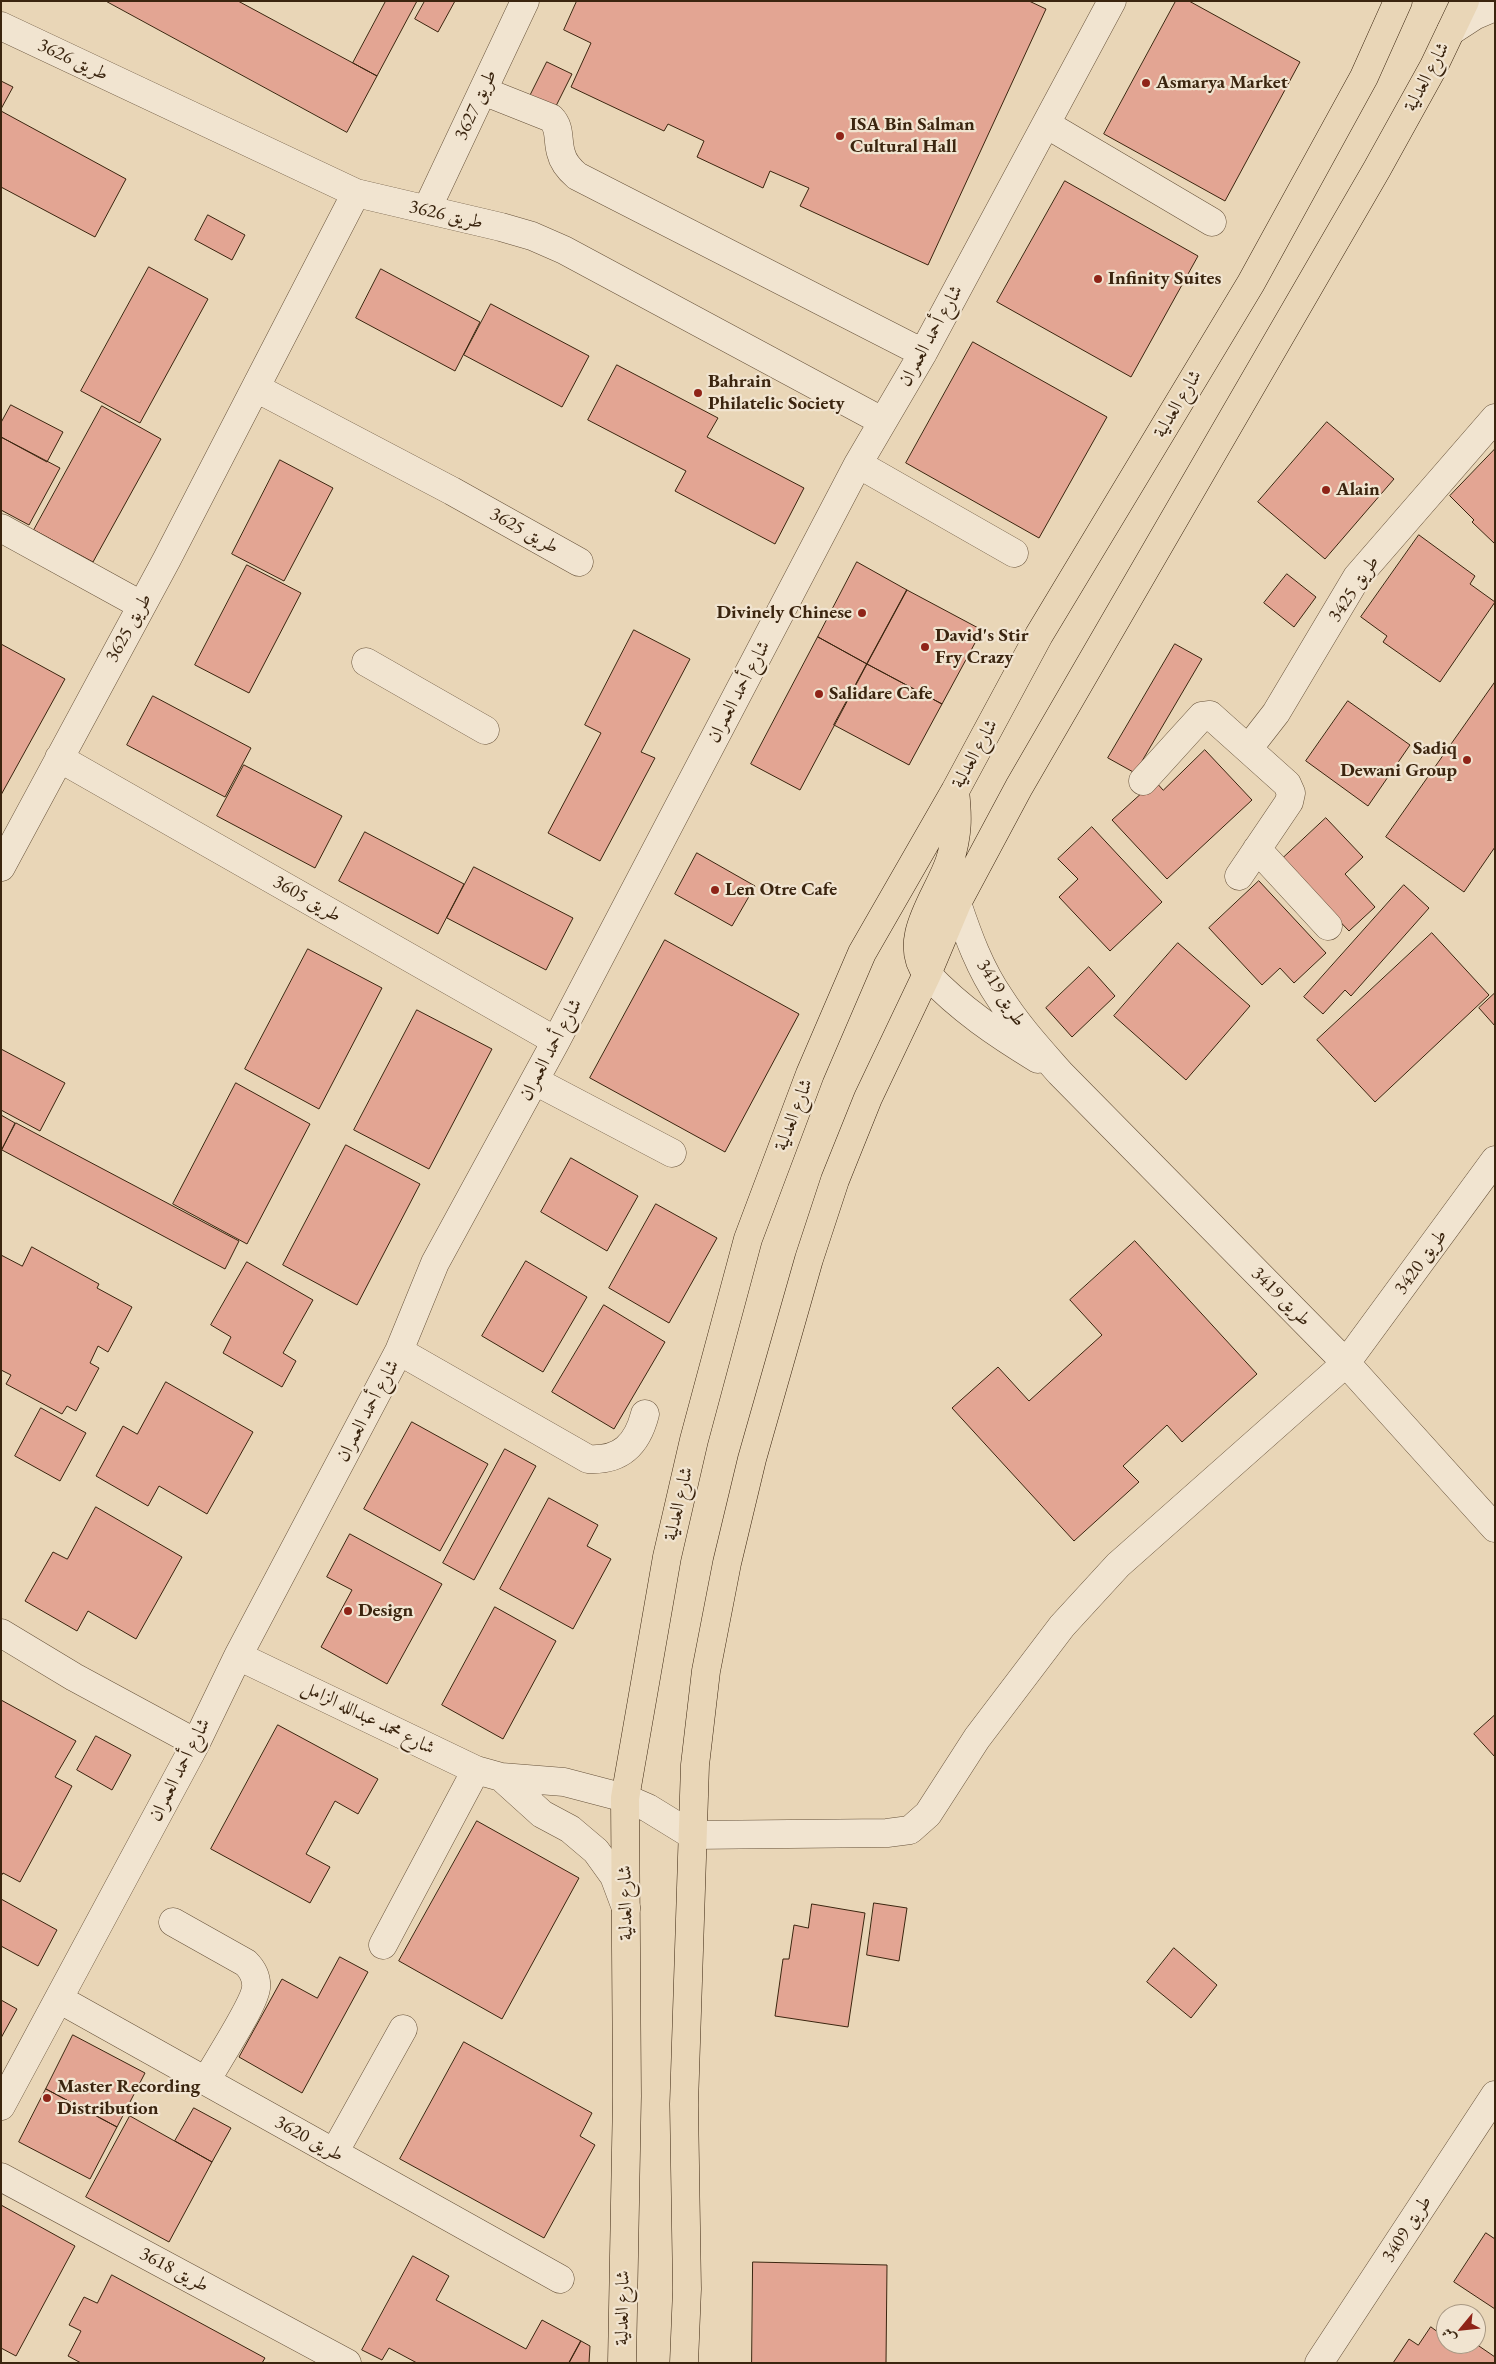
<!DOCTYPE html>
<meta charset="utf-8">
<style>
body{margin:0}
#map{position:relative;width:1496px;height:2364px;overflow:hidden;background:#e9d6b7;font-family:"EB Garamond",Amiri,serif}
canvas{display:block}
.frame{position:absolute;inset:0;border:2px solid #3b250f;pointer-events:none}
.north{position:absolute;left:1436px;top:2304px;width:50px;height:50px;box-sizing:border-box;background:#f1e4d0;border:1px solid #a89883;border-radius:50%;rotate:242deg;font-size:14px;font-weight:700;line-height:20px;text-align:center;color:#3b250f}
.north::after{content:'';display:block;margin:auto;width:18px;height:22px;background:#8f2418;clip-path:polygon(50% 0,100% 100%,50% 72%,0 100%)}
</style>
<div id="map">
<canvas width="1496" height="2364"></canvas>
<div class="frame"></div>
<div class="north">ش</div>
</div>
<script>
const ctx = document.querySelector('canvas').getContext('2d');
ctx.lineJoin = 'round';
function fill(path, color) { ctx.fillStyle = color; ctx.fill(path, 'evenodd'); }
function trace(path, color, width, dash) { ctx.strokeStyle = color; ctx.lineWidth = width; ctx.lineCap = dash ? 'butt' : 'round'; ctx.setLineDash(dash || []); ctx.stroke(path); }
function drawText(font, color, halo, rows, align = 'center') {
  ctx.font = font + ' "EB Garamond",Amiri,serif'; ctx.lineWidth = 4.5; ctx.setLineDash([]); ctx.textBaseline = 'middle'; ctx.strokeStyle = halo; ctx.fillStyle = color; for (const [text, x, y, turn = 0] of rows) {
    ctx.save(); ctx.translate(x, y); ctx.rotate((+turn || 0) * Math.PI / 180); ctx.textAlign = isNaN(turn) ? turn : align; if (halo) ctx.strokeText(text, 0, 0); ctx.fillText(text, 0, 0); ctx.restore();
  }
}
const building = new Path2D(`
 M106,1H238L377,76L347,132Z
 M386,1H417L377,76L353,63Z
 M425,1H455L438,32L415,19Z
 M577,1H1029L1046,9L928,265L800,206L809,188L770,171L763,188L697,157L704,141L668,124L664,131L571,87L591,43L564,30Z
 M1176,1H1189L1300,62L1225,201L1104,134Z
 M547,62L572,74L554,110L529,98Z
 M1,81L13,87L1,109Z
 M1,111L126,179L95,237L1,187Z
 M1065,181L1198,256L1131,377L997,302Z
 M208,215L245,235L232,260L195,240Z
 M149,267L208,299L140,423L81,391Z
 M381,269L480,322L455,371L356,318Z
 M491,304L589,356L562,407L464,355Z
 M973,342L1107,417L1039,538L906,463Z
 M617,365L718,418L707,437L804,488L775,544L675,491L686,471L588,420Z
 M11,405L63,432L47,462L1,437V423Z
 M102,406L161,439L93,562L34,530Z
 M1327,422L1394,479L1325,559L1258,502Z
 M1,437L60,468L29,525L1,510Z
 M1495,449V544L1472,522L1474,520L1450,496Z
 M280,460L333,488L284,581L232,554Z
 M1419,535L1475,576L1470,584L1495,602L1440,682L1383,642L1387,636L1361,617Z
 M857,562L907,590L867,664L818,637Z
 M247,565L301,593L249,693L195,665Z
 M1287,574L1316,597L1294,627L1264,603Z
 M907,590L982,630L942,704L867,664Z
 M634,630L690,659L641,752L655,758L600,861L548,833L601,733L585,725Z
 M818,637L867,664L800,790L751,764Z
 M1,644L65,679L1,795Z
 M1175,644L1202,659L1135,773L1108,758Z
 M867,664L942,704L909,765L834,725Z
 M1495,682V847L1464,892L1386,837Z
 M153,696L251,748L225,797L127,745Z
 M1348,701L1410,745L1368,806L1306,761Z
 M1205,750L1252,800L1167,879L1112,820L1155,781L1163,790Z
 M244,765L342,816L315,868L217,816Z
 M1326,818L1363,857L1345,874L1375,907L1349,931L1281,860Z
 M1092,827L1162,902L1110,951L1059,897L1078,879L1058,859Z
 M365,832L464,884L438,934L339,881Z
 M697,853L755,886L732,926L675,894Z
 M474,867L573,918L546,970L447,918Z
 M1259,881L1326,953L1294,983L1280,968L1262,985L1209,928Z
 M1404,885L1429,908L1351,996L1345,990L1323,1014L1304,997Z
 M1432,933L1489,995L1375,1102L1317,1040Z
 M665,940L799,1014L725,1152L590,1078Z
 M1178,943L1250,1006L1186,1080L1114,1016Z
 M308,949L382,988L319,1109L245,1069Z
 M1089,967L1115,996L1072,1037L1046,1008Z
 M1495,993V1026L1479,1008Z
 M417,1010L492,1049L429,1169L354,1130Z
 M1,1049L65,1083L40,1131L1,1110Z
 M236,1083L310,1124L247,1244L173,1204Z
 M1,1115L15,1123L1,1151Z
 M16,1123L239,1241L225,1269L2,1150Z
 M346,1145L420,1184L357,1305L283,1265Z
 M571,1158L638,1196L607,1251L541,1212Z
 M656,1204L717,1238L669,1323L609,1288Z
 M1135,1241L1257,1374L1182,1442L1167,1425L1123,1466L1139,1482L1074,1541L952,1408L998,1367L1029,1401L1102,1335L1070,1300Z
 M32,1247L99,1284L97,1288L132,1307L108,1352L98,1346L90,1363L99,1368L76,1411L67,1406L62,1414L6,1384L11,1375L1,1370V1255L22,1266Z
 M526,1261L587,1297L543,1372L482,1336Z
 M247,1262L313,1300L283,1353L296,1361L282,1387L223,1353L231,1337L211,1325Z
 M604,1305L665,1342L614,1429L552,1392Z
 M166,1382L253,1432L207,1514L159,1486L148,1506L96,1476L123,1426L137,1434Z
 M41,1408L86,1433L60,1481L15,1456Z
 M412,1422L488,1464L440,1551L364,1509Z
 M505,1449L536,1466L474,1580L443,1563Z
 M549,1498L598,1525L587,1546L611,1559L573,1629L500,1589Z
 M96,1507L182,1557L136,1639L88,1611L77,1631L25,1601L53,1552L67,1559Z
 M350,1534L442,1584L387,1684L321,1647L352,1590L327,1577Z
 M495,1607L556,1641L503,1739L442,1705Z
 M1,1700L76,1741L55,1777L72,1786L20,1882L3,1873L1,1876Z
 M1495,1715V1757L1474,1734Z
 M278,1725L378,1779L358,1814L335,1801L306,1854L330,1867L310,1903L211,1849Z
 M96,1736L131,1755L112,1790L77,1770Z
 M477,1821L579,1878L502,2019L399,1961Z
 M1,1899L57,1930L38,1966L1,1946Z
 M874,1903L907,1908L899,1961L867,1955Z
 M812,1904L865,1913L848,2027L775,2016L783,1959H789L794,1925L808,1928Z
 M1174,1948L1217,1985L1191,2018L1147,1982Z
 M340,1957L368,1972L302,2093L239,2057L282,1979L317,1998Z
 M1,2000L17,2009L1,2038Z
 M73,2035L145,2073L117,2127L46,2089Z
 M464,2042L592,2113L580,2136L595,2145L544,2238L400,2159Z
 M46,2089L117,2127L90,2179L19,2142Z
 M194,2108L231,2128L212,2162L175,2141Z
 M130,2116L212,2162L169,2242L86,2197Z
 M1,2205L75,2246L16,2356L1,2348Z
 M1486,2233L1495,2239V2309L1454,2282Z
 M413,2256L449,2276L436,2300L526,2349L542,2320L581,2341L569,2363H417L389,2348L382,2360L362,2350Z
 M753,2262L887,2265L886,2363H752Z
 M112,2275L265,2358L262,2363H81L68,2356L81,2331L69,2325L84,2297L97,2303Z
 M1431,2327L1446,2338V2344H1476L1495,2357V2363H1393L1409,2339L1418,2345Z
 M581,2341L590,2346L589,2363H569Z`);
fill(building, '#e3a593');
trace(building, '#3b250f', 1);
const minor = new Path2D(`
 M1,26L356,193L501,227L532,236L564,250L882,421
 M1451,31L1474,16L1495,7
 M483,91L551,118C561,128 557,140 561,153C563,162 570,170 577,176L923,353
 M1046,124L1212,222
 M427,209L525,1
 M256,388L452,491L579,562
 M858,464L1014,553
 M1,528L141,605
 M366,662L485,730
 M1248,749L1276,713L1357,577L1495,418
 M59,758L556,1041
 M1143,781L1202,716L1210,715L1287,784L1291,793L1289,802L1239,876
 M1257,849L1328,926
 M1,867L167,559L356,193
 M957,903C968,936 980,969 1000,998C1017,1025 1039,1049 1060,1073L1346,1363L1495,1528
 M927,974C960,1009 997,1034 1038,1059
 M535,1081L672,1153
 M399,1351L588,1459C621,1461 637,1445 645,1414
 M1,1633L74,1677L196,1743
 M238,1656L476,1770L501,1777L564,1782L625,1798L648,1808L692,1835L887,1833L910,1830L928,1814L977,1738L1062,1626L1118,1565L1346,1363L1495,1160
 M501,1777L542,1814L570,1829L596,1851L614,1876L626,1908
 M173,1922L246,1963C253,1970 257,1978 256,1988C254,2005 216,2063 206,2081
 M383,1945L476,1770
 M59,1999L560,2279
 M1,2106L196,1743L238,1656L399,1351L435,1263L556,1041L858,464L923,353L1112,1
 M334,2153L403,2029
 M1,2177L347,2363
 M1319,2363L1495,2095`);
const major = new Path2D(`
 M927,974C900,939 939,895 950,860C958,834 958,817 955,791
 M622,2363L627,2096L625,1798L667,1557L694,1440L748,1239L810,1074L862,953L955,791L1039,635L1251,283L1364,77L1398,1
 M684,2363L687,2289L684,2104L695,1765L706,1671L727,1563L752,1459L809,1259L835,1180L868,1098L927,974L957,903L1019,787L1377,169L1434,66L1465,1`);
trace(minor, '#665139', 29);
trace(major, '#3b250f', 29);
trace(minor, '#f1e4d0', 28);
trace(major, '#e9d6b7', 28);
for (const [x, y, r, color] of [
 [1146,83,5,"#8f2418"],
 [840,136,5,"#8f2418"],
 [1098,279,5,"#8f2418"],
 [698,393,5,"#8f2418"],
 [1326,490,5,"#8f2418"],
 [862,613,5,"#8f2418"],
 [925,647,5,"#8f2418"],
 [819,694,5,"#8f2418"],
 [1467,760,5,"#8f2418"],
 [715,890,5,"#8f2418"],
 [348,1611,5,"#8f2418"],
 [47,2098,5,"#8f2418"]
]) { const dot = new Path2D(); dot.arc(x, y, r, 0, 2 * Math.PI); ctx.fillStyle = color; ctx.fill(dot); trace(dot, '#f1e4d0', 2); }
drawText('19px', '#3b250f', '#f1e4d0', [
 ["طريق 3626",73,60,25],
 ["شارع العدلية",1427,77,-62],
 ["طريق 3627",476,105,-65],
 ["طريق 3626",446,215,13],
 ["شارع أحمد العمران",931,336,-61],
 ["شارع العدلية",1178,404,-59],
 ["طريق 3625",524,531,29],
 ["طريق 3425",1354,589,-56],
 ["طريق 3625",129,628,-61],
 ["شارع أحمد العمران",739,692,-62],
 ["شارع العدلية",975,754,-61],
 ["طريق 3605",307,899,30],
 ["طريق 3419",1001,993,58],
 ["شارع أحمد العمران",551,1050,-62],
 ["شارع العدلية",794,1115,-69],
 ["طريق 3420",1421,1262,-54],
 ["طريق 3419",1281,1297,45],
 ["شارع أحمد العمران",368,1411,-62],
 ["شارع العدلية",679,1504,-77],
 ["شارع محمد عبدالله الزامل",368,1718,26],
 ["شارع أحمد العمران",180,1770,-63],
 ["شارع العدلية",626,1903,-91],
 ["طريق 3620",309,2139,29],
 ["طريق 3409",1407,2229,-57],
 ["طريق 3618",174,2270,28],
 ["شارع العدلية",623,2308,-89]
]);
drawText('bold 19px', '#3b250f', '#f1e4d0', [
 ["Asmarya Market",1156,83],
 ["ISA Bin Salman",850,125],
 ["Cultural Hall",850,147],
 ["Infinity Suites",1108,279],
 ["Bahrain",708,382],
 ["Philatelic Society",708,404],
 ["Alain",1336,490],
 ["Divinely Chinese",852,613,"right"],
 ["David's Stir",935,636],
 ["Fry Crazy",935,658],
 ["Salidare Cafe",829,694],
 ["Sadiq",1457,749,"right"],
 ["Dewani Group",1457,771,"right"],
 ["Len Otre Cafe",725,890],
 ["Design",358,1611],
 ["Master Recording",57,2087],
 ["Distribution",57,2109]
], 'left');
</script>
